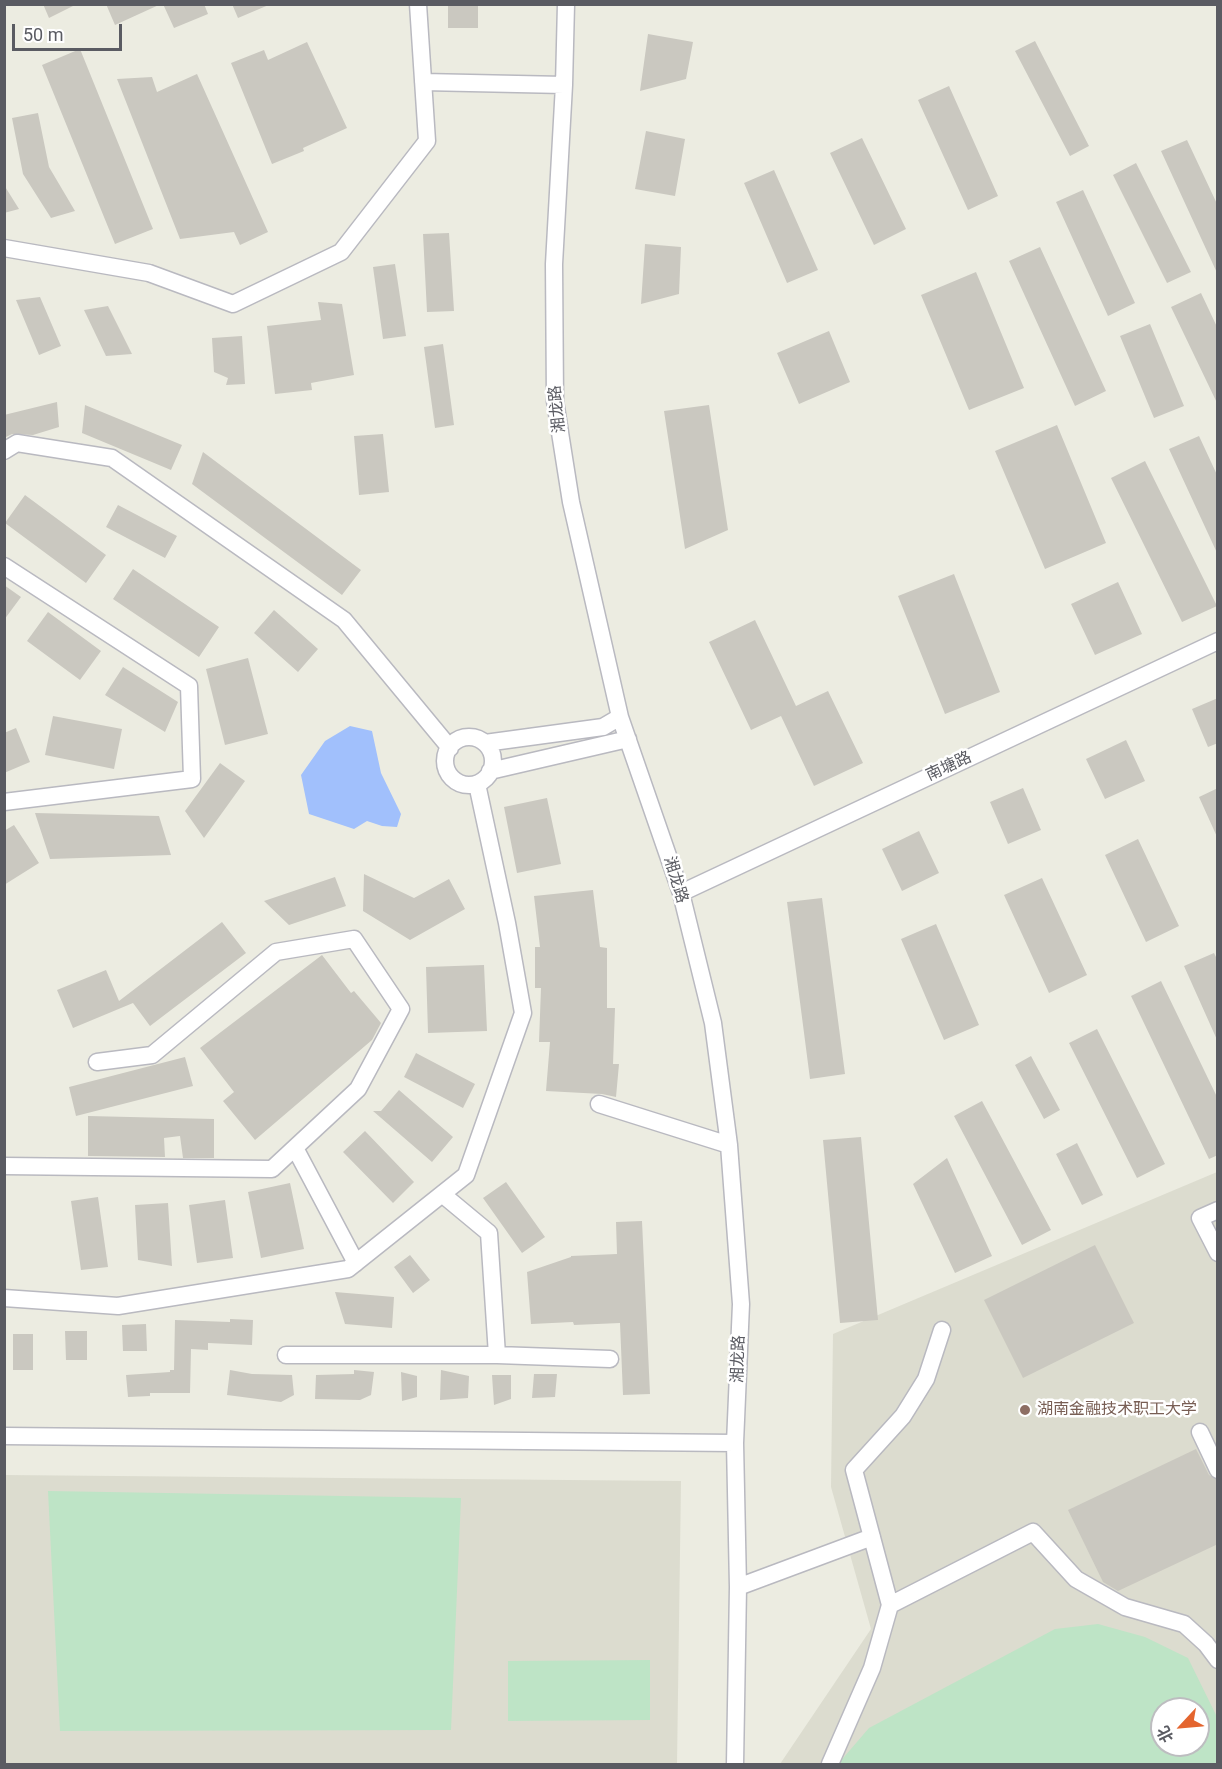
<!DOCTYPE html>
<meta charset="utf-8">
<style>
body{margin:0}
#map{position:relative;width:1222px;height:1769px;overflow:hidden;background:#ecece1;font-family:Roboto,"Noto Sans SC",sans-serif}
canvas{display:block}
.frame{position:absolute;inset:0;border:6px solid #5a5b62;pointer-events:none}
.north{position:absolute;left:1150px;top:1697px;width:60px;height:60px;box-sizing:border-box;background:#fff;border:2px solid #bdbdc0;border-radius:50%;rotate:244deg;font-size:16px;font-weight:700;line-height:24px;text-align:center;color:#5a5b62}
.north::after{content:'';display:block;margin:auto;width:21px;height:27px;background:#e4652f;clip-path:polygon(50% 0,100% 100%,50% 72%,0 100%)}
.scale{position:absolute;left:12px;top:24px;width:110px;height:27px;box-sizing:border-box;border:3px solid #5a5b62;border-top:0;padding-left:8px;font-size:18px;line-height:21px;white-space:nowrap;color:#5a5b62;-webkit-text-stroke:4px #fff;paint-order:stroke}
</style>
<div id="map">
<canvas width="1222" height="1769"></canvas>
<div class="frame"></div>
<div class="north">北</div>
<div class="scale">50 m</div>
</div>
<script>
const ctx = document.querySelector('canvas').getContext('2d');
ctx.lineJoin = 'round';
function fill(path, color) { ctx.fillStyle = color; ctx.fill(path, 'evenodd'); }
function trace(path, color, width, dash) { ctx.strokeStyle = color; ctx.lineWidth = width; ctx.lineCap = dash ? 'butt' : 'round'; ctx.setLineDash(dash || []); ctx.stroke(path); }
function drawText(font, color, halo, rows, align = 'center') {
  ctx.font = font + ' Roboto,"Noto Sans SC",sans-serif'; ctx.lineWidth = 5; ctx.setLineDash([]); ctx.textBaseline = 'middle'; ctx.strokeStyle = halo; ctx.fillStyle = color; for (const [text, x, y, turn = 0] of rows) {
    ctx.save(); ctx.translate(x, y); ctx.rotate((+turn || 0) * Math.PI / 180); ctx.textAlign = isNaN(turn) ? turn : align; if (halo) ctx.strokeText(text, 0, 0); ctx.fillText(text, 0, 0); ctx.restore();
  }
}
fill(new Path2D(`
 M1217,1172V1764H780L871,1629L831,1487L833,1334ZM1162,1709H1198V1745H1162Z
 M5,1475L681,1481L677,1764H5Z`), '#dcdccf');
fill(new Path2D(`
 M48,1491L461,1498L451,1730L60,1731Z
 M1098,1624L1145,1637L1188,1658L1217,1717V1764H838L869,1728L1055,1629ZM1162,1709H1198V1745H1162Z
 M650,1660V1720L508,1721V1661Z`), '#bee4c6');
fill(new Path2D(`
 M350,726L372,731L381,773L401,814L397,827L382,826L367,821L354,829L309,814L301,775L325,741Z`), '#a1c0fc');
fill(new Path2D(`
 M43,4H77L49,18Z
 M106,4H161L115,25Z
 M163,4H204L208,14L174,28Z
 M232,4H271L238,18Z
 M448,4H478V28H448Z
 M648,34L693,42L686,79L640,91Z
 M1035,41L1089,146L1070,156L1015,51Z
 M307,42L347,128L303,148L304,151L272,164L231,63L264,50L268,60Z
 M80,49L153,229L115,244L42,65Z
 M197,74L268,232L240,245L234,232L180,239L117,79L152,77L157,92Z
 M949,86L998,196L968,210L918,100Z
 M38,113L49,167L75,211L51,218L23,174L12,118Z
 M646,131L685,139L675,196L635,189Z
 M862,138L906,229L874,245L830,153Z
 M1187,140L1218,206V275L1161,151Z
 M1136,163L1191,272L1167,283L1113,175Z
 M774,170L818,270L787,283L744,183Z
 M4,185L19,209L4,213Z
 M1083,190L1135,303L1108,316L1056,202Z
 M449,233L454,311L427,312L423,234Z
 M645,244L681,247L679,294L641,304Z
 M1040,247L1106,391L1075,406L1009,261Z
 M395,264L406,336L383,339L373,267Z
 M976,272L1024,388L969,410L921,295Z
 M1201,293L1218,329V405L1171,307Z
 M40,297L61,346L39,355L16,300Z
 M318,302L342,304L354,375L311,383L312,390L275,394L267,326L321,320Z
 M108,306L132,354L106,356L84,310Z
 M1150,324L1184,406L1154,418L1120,336Z
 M829,331L850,382L799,404L777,353Z
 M242,336L245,384L226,385L228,378L214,372L212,338Z
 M443,344L454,425L435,428L424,347Z
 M57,402L59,427L33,435L12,434L4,438V415Z
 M85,405L182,445L171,470L82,433Z
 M709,405L728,530L685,549L664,411Z
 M1057,425L1106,543L1045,569L995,451Z
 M383,434L389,492L359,495L354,436Z
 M1199,436L1218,477V555L1169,449Z
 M203,452L361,570L342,595L192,484Z
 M1145,461L1217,606L1182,622L1111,478Z
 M25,495L106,555L86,583L5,523Z
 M118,505L177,536L165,558L106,527Z
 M133,569L219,627L199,657L113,599Z
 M954,574L1000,692L945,714L898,596Z
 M1118,582L1142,634L1095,655L1071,604Z
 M4,585L21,597L4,620Z
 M274,610L318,649L298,672L254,633Z
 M48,612L101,651L80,680L27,641Z
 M755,620L796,706L828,691L863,763L814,786L781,716L751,730L709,642Z
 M248,658L268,734L225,745L206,669Z
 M123,667L178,702L165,732L105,695Z
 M1218,698V743L1208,747L1192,709Z
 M53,716L122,729L114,769L45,755Z
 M16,728L30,762L4,773V733Z
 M1126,740L1145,781L1105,799L1086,759Z
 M220,763L245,781L204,838L185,811Z
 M1023,788L1041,830L1008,844L990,802Z
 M1218,788V839L1199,797Z
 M547,798L561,864L517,873L504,807Z
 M35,813L159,816L171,855L50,859Z
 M14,825L39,863L4,885V831Z
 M919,831L939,873L902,891L882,849Z
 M1138,839L1179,926L1146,942L1105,855Z
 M364,874L414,898L449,879L465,909L410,940L363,911Z
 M335,877L346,906L289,925L264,901Z
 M1042,878L1087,975L1049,993L1004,895Z
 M593,890L600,947L607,948V1008H615L613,1064H619L616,1097L602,1094L546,1091L550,1042H539L541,988H535V947H540L534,896Z
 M822,898L845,1074L810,1079L787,902Z
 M222,922L246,953L150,1026L133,1003L73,1028L57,990L106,970L119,1001Z
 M936,924L979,1025L944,1040L901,939Z
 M1214,953L1218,961V1042L1184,966Z
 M322,955L351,993L354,991L381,1023L372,1040L255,1140L223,1101L234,1092L200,1048Z
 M484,965L487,1031L428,1033L426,967Z
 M1161,981L1218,1099V1155L1209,1159L1131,996Z
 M1097,1029L1165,1164L1137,1178L1069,1043Z
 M416,1053L475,1084L463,1108L404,1077Z
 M1031,1056L1060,1110L1044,1119L1015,1065Z
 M185,1057L193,1086L76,1116L69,1087Z
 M399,1090L453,1137L432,1162L373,1111H381Z
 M982,1101L1051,1230L1022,1245L954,1116Z
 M88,1116L214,1119V1158H183L180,1136L164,1138L165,1157L88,1156Z
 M365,1131L414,1182L393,1203L343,1152Z
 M861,1137L878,1320L840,1323L823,1140Z
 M1077,1143L1103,1195L1082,1205L1056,1154Z
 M947,1158L992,1256L955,1273L913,1184Z
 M506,1182L545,1237L522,1253L483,1198Z
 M290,1183L304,1249L261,1258L248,1192Z
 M98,1197L108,1267L81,1270L71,1201Z
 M225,1200L233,1258L197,1263L189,1205Z
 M168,1203L172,1266L138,1260L135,1205Z
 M642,1221L650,1394L623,1395L620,1323L574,1325L573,1322L531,1324L527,1272L571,1257V1256L617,1254L616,1222Z
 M1095,1245L1134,1323L1023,1378L984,1300Z
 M410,1255L430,1280L413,1293L394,1267Z
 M335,1292L394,1297L392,1328L345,1324Z
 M230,1319L253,1320L252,1345L208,1343V1350L191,1349L190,1393H150V1396L128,1397L126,1375L170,1372V1370H174L175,1320L230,1322Z
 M146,1324L147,1351H123L122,1325Z
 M65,1331H87V1360H66Z
 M13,1334H33V1370H13Z
 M230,1370L252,1374L292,1375L294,1395L281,1402L227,1395Z
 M354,1370L374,1372L371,1395L360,1400L315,1399L316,1375L354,1374Z
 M441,1370L469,1376L468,1398L440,1400Z
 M401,1372L417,1376V1397L402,1401Z
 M534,1374H557L555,1397L532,1398Z
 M492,1375H511V1399L494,1405Z
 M1196,1449L1209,1475L1218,1480V1544L1118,1591L1103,1582L1068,1510Z`), '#cac8c0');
const minor = new Path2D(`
 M566,4L564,85L554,264L555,401L571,502L620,717L681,893L713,1023L729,1145L741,1304L735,1443L738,1587L735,1764
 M423,82L564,85
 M4,248L149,273L233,304L341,252L427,141L418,4
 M4,451L17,443L112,458L344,620L450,748
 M4,566L189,686L192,779L4,802
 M445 761a24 24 0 1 1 48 0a24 24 0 1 1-48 0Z
 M485,743L603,727L620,717
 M490,771L628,739
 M681,893L1218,641
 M599,1104L729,1145
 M295,1148L356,1263
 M4,1166L272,1169L358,1089L401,1009L354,939L276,952L152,1055L97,1062
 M442,1194L489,1233L497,1355
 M1218,1210L1200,1218L1218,1253
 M4,1298L118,1306L348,1269L466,1175L523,1013L507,923L477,784
 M286,1355H497L610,1359
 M1200,1432L1218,1470
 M4,1436L735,1443
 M738,1587L872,1537
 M890,1605L1033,1532L1076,1579L1125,1607L1184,1624L1206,1644L1218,1660
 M830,1764L872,1668L890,1605L854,1470L903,1416L926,1379L942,1330`);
trace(minor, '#b9b9c0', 19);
trace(minor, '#fff', 16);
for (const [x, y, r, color] of [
 [1025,1410,6,"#8d6e63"]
]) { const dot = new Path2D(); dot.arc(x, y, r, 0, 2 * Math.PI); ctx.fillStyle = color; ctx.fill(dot); trace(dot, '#fff', 2); }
drawText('16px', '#5a5b62', '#fff', [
 ["湘龙路",558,409,-96],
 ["南塘路",949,767,-25],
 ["湘龙路",675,880,73],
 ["湘龙路",739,1359,-88]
]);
drawText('16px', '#785e54', '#fff', [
 ["湖南金融技术职工大学",1037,1410]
], 'left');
</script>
